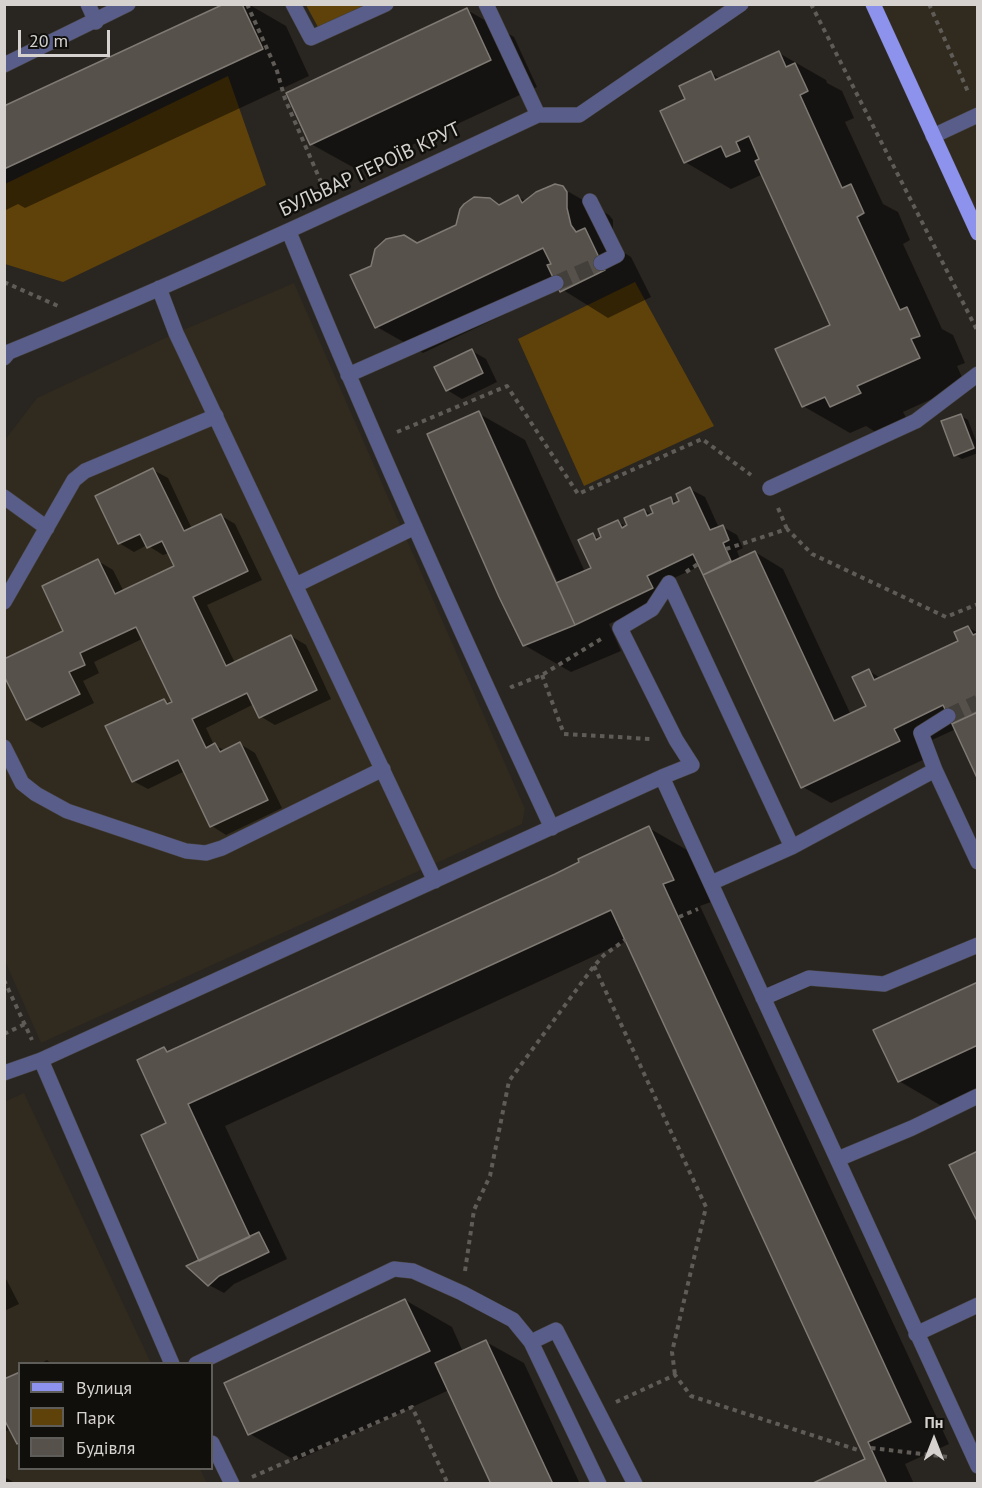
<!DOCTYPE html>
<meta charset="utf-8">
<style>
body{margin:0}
#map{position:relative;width:982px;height:1488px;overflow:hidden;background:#292520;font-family:"PT Sans",sans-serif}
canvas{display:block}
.frame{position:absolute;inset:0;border:6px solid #d5d2cf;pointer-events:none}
.legend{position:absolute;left:18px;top:1362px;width:195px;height:108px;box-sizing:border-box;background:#100f0c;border:2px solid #5f5d5a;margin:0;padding:8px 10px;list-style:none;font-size:18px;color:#d5d2cf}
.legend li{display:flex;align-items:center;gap:12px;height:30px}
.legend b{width:30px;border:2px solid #5f5d5a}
.north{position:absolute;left:904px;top:1410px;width:60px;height:60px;-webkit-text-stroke:4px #100f0c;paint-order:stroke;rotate:0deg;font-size:16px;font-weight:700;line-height:24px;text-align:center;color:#d5d2cf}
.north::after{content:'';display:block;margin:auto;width:21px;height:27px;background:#d5d2cf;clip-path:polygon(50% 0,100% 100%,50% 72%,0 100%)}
.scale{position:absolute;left:18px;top:30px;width:92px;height:27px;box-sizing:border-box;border:3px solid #d5d2cf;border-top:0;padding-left:8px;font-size:18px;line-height:21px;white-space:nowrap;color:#d5d2cf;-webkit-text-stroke:4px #100f0c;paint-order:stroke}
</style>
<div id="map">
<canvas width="982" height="1488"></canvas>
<div class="frame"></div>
<ul class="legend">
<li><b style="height:8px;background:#8d92ed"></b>Вулиця</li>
<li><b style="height:16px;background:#5f420a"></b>Парк</li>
<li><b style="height:16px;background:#56514b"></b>Будівля</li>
</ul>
<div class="north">Пн</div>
<div class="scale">20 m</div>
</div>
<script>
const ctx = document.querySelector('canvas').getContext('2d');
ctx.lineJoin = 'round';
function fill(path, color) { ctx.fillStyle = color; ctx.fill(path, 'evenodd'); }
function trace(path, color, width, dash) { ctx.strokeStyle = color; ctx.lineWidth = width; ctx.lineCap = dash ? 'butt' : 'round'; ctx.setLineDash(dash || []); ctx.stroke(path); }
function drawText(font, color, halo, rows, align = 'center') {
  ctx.font = font + ' "PT Sans",sans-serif'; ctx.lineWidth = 5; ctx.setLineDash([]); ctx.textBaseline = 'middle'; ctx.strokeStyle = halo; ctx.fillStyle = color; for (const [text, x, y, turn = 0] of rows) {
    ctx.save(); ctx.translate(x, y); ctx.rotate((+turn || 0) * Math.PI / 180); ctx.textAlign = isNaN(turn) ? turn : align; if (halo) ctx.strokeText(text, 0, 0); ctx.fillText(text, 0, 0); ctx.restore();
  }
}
fill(new Path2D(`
 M874,5H977V230Z
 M294,283L525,809L522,824L41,1043L5,961L4,441L37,398L176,333Z
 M24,1093L151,1363L20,1364V1468L200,1469L207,1483H5L4,1102Z`), '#312a1f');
fill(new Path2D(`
 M306,5H365L318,27Z
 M228,76L266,185L63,282L5,264V184Z
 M635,282L714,426L584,486L518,339Z`), '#5f420a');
fill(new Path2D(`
 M228,4H248L286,26L309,76L25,208L18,204L4,211V108Z
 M467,10L514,37L537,87L358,170L311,144Z
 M779,53L826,80L827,83L842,91L854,118L845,122L883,204L898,212L910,240L903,244L942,329L953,335L965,363L957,366L965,384L903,412L907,419L877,433L866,426L850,433L803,406L832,325L764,177L761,175L731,189L685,162L687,100L711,73L721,79Z
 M562,188L609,215L613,220V235L616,248L631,257L651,297L608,318L560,288L423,353L377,327L417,245L518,197L526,201Z
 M472,351L486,359L497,382L462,399L447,390Z
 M478,413L525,440L585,572L593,568V535L601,539L618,522L627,527L644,510L652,515L671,499L678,503L690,489L705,497L719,528L723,527L737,535L743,548L737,551L740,559L755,552L783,569L851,715L868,707L869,671L882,679L960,641L968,627L978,633V776L956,729L921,745L927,758L831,803L803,787L700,566L661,584L667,597L609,624L621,651L571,672L524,645ZM495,445L559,585H556L493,446Z
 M961,416L968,420L978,446V453L962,459L955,455Z
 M153,470L168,478L192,529L220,515L235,524L262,580L207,605L235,663L291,636L306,645L331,699L275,725L260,716L254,704L206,728L214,745L226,751L240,744L255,753L282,808L226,835L212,826L185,771L148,789L133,781L164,700L171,704L174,703L144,638L94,662L99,673L83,681L94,703L42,728L27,719L98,561L113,570L124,592L176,567L169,553L163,555L147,545L134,552L119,543Z
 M649,828L687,850L711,902L700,906L949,1444L905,1464L914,1484H814L867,1460L627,941L225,1126L287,1259L234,1284L224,1293L209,1285L201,1261L168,1124L164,1049L170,1052L556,876Z
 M978,984V1093L945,1108L899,1081Z
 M4,1275L19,1304L4,1311Z
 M405,1300L452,1327L463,1352L486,1342L524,1363L580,1484H492L449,1390L296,1461L250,1434L226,1383Z
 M47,1360L52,1364H40Z
 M20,1373V1444L11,1429L4,1432V1381Z
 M4,1477L12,1481L13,1484H4Z`), '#0007');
const building = new Path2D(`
 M224,4H242L263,49L4,169V106Z
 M467,8L491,60L310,145L286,93Z
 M779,51L786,67L795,63L808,91L800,95L842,188L851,184L864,213L857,217L900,310L907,307L920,336L911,339L920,358L857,386L861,393L830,407L825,397L802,407L775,349L830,325L755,161L759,159L749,136L736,142L740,151L726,157L721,146L684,163L660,111L685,99L679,86L711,71L715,80Z
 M555,184L563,186L567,192V208L571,225L576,232L585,228L605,270L560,292L547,265L551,264L543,248L375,328L350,275L371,266L375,249L386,239L404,235L417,243L456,225L460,209L464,204L474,197L490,198L499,205L518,195L522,203L536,192Z
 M472,349L483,373L446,391L434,367Z
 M479,411L575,625L523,646L499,597L427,434Z
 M961,414L974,448L954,456L941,421Z
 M153,468L184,531L221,514L248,571L193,597L226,666L291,635L317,690L259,718L247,693L192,719L206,748L215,743L220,752L240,742L268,800L210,827L178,760L132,782L105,726L164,699L167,704L172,702L136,627L80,653L85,665L69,672L80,694L26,720L4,676V659L63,631L42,586L98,559L115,594L174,566L162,541L147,548L140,534L118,544L95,496Z
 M690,487L710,530L723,525L729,540L723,543L731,561L703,575L693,554L647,576L653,588L575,625L556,583L591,568L578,540L593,533L596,540L601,537L598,529L618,520L622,528L627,525L624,518L644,509L647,516L653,513L650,506L671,497L673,504L679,501L676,494Z
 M755,551L834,721L866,706L852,677L869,669L874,680L958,641L954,632L968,626L973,635L978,633V712L952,724L943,705L894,729L900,741L801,788L703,575Z
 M978,712V780L952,724Z
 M649,826L674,880L663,884L911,1422L868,1442L887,1484H811L865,1459L611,910L188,1104L250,1237L199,1261L141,1135L166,1123L137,1060L164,1047L167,1052L178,1047L555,874L579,862L578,859Z
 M978,982V1045L898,1082L873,1030Z
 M978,1151V1223L949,1165Z
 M259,1232L269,1252L219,1276L208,1286L186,1266Z
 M405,1299L430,1351L248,1435L224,1383Z
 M486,1340L533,1441L553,1484H491L435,1363Z
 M20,1372V1442L17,1444L4,1419V1379Z`);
fill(building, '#56514b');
trace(building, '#7f7a73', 1.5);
trace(new Path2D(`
 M556,283L601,263
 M948,716L978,702`), '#433f3a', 15, [15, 8]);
const minor = new Path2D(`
 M88,4L96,22
 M293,4L311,38L386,4
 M486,4L538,115
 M4,65L128,4
 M933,136L978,115
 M590,201L617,255L601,263
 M289,232C371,433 460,631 552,828
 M159,288L176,333L435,881
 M4,358L9,352C188,279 363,197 538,115H579L741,4
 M348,375L556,283
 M770,488L916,421L978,374
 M4,497L47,528
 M669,583L792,847
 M296,585L415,527
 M4,602L74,480L85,471L216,416
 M4,747L22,783L36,794L67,811L186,851L206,853L222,848L383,769
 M935,770L921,733L948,716
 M662,777L692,765L676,740L620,628L652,609L669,583
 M711,883L792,847L935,770L978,862
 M763,998L809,978L884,984L978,945
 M41,1060L172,1364
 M4,1073L41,1060L662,777L978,1466
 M838,1159L912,1128L978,1096
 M916,1334L978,1305
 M531,1342L556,1330L635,1484
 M196,1364L394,1269L413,1271L462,1293L513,1320L531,1342L599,1484
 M212,1443L232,1484`);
const major = new Path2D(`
 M873,4L978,233`);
trace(minor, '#45413c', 16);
trace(major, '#45413c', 16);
trace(new Path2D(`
 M247,4L277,71L285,99L324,189
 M811,4L978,332
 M929,4L969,94
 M4,282L58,306
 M397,432L507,386L578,494L702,439L751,475
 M778,508L787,529
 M726,549L787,529L812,554L946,617L978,604
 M686,572L698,564
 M542,675L564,734L651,739
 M511,685L512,687L542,675L601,639
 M679,917L698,909
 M594,966L706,1207L672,1352L675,1375
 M4,980L32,1040
 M4,1034L25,1024
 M465,1271L474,1210L490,1176L509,1081L594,966L604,955L625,940
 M616,1402L675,1375L691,1396L861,1451
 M871,1448L948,1457
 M252,1477L412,1407L448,1484`), '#5f5b57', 4, [4.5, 4.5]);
trace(minor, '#595d89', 15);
trace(major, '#8d92ed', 15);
drawText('20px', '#d5d2cf', '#100f0c', [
 ["БУЛЬВАР ГЕРОЇВ КРУТ",370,170,-25]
]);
</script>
